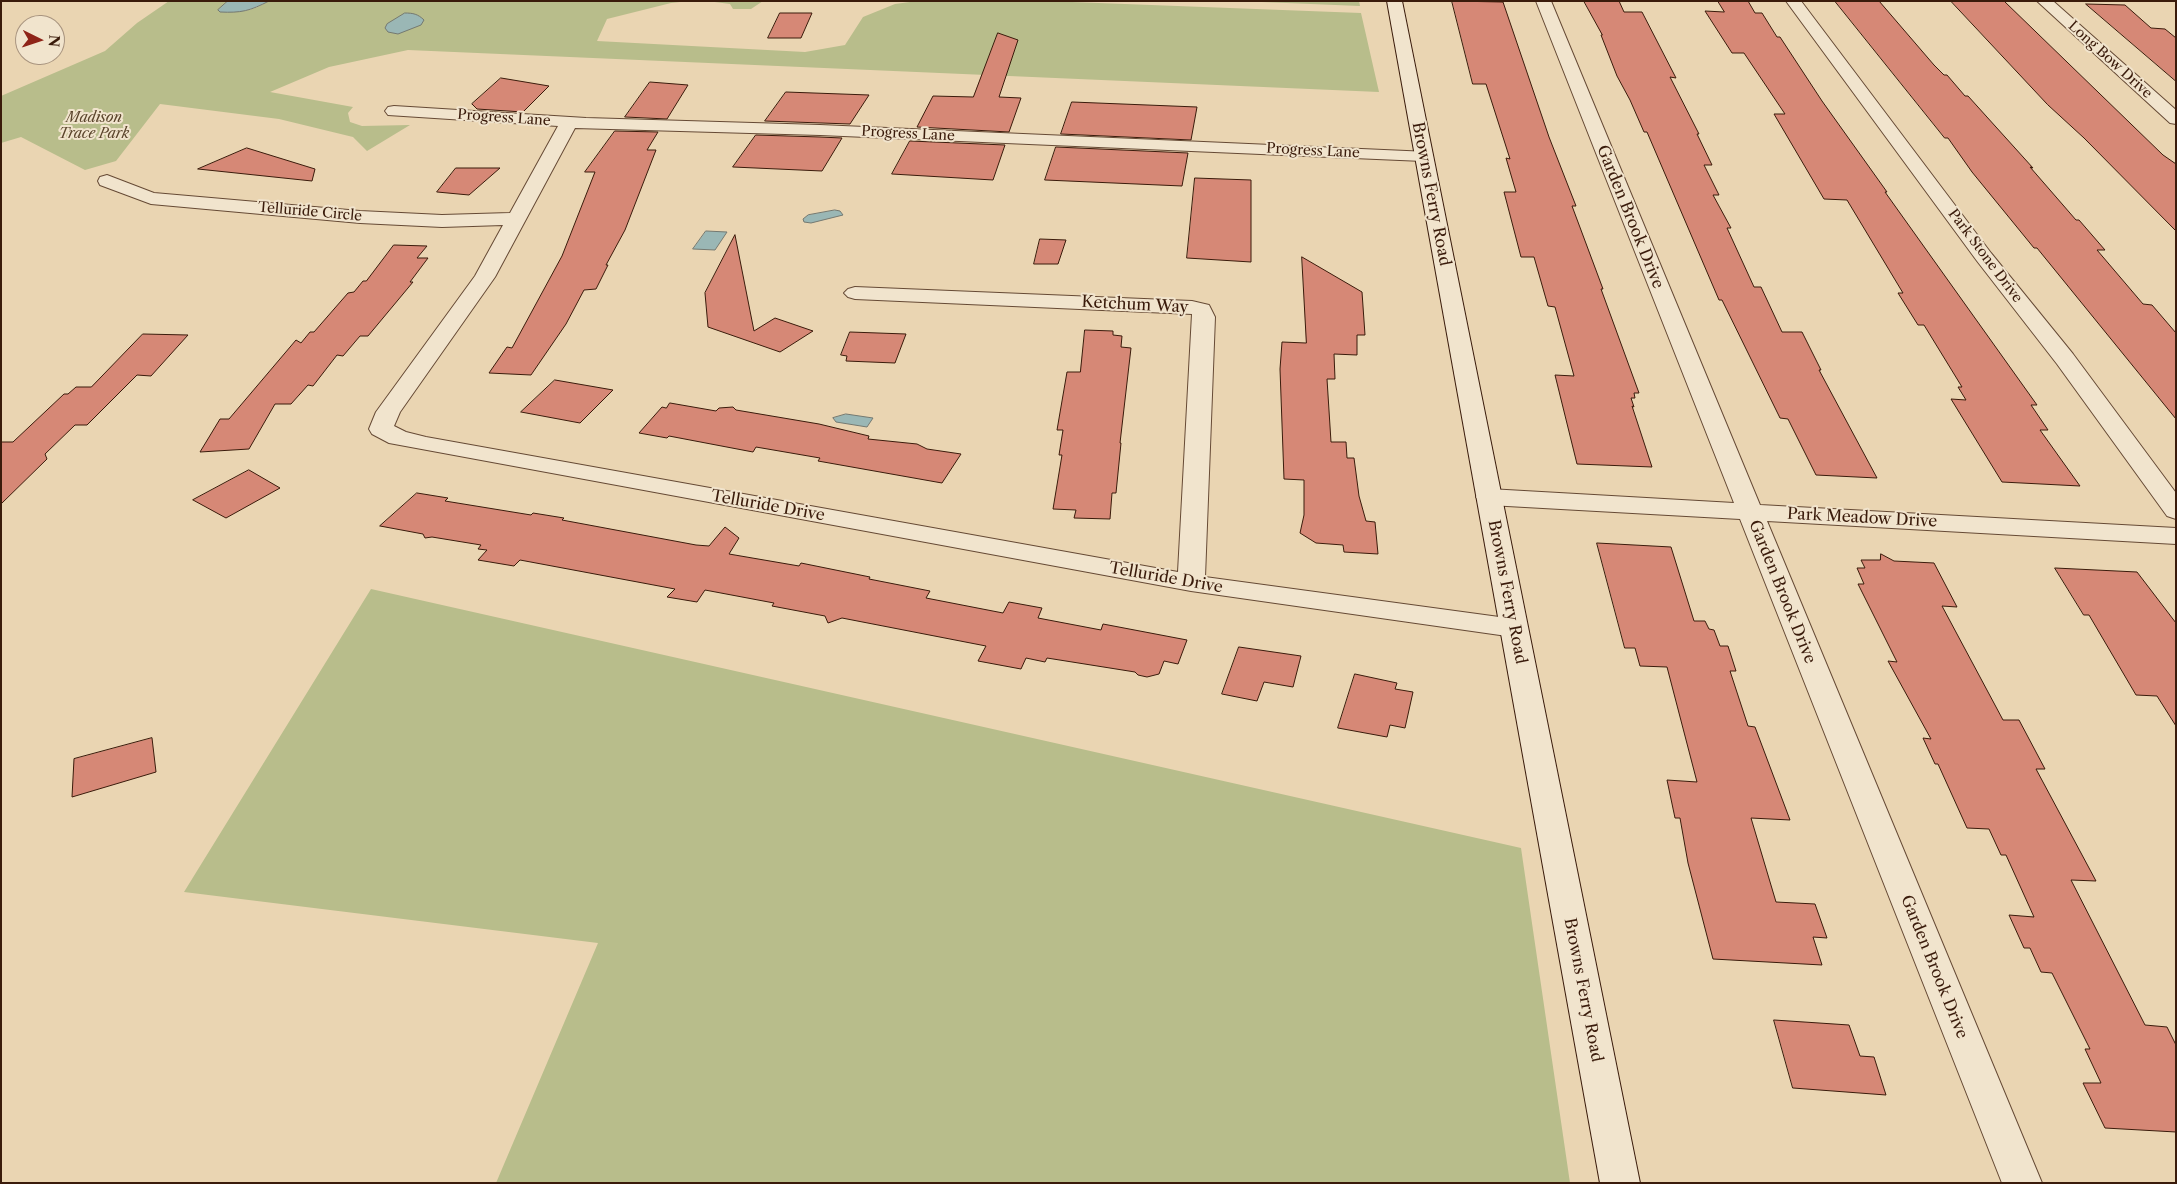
<!DOCTYPE html>
<style>
body{margin:0}
#map{position:relative;width:2177px;height:1184px;overflow:hidden;background:#ead5b2;font-family:"Libre Caslon Text",serif}
canvas{display:block}
.frame{position:absolute;inset:0;border:2px solid #3a1b0b;pointer-events:none}
.north{position:absolute;left:15px;top:15px;width:50px;height:50px;box-sizing:border-box;background:#f1e4cd;border:1px solid #a8947f;border-radius:50%;rotate:94deg;font-size:14px;font-weight:700;line-height:20px;text-align:center;color:#3a1b0b}
.north::after{content:'';display:block;margin:auto;width:18px;height:22px;background:#8f2418;clip-path:polygon(50% 0,100% 100%,50% 72%,0 100%)}
</style>
<div id="map">
<canvas width="2177" height="1184"></canvas>
<div class="frame"></div>
<div class="north">N</div>
</div>
<script>
const ctx = document.querySelector('canvas').getContext('2d');
ctx.lineJoin = 'round';
function fill(path, color) { ctx.fillStyle = color; ctx.fill(path, 'evenodd'); }
function trace(path, color, width, dash) { ctx.strokeStyle = color; ctx.lineWidth = width; ctx.lineCap = dash ? 'butt' : 'round'; ctx.setLineDash(dash || []); ctx.stroke(path); }
function drawText(font, color, halo, rows, align = 'center') {
  ctx.font = font + ' "Libre Caslon Text",serif'; ctx.lineWidth = 4; ctx.setLineDash([]); ctx.textBaseline = 'middle'; ctx.strokeStyle = halo; ctx.fillStyle = color; for (const [text, x, y, turn = 0] of rows) {
    ctx.save(); ctx.translate(x, y); ctx.rotate((+turn || 0) * Math.PI / 180); ctx.textAlign = isNaN(turn) ? turn : align; if (halo) ctx.strokeText(text, 0, 0); ctx.fillText(text, 0, 0); ctx.restore();
  }
}
fill(new Path2D(`
 M169,1H228L219,9C241,12 249,13 269,1H690L671,3L607,19L597,41L805,52L845,45L863,17L895,4L917,1H1046L1361,13L1379,92L408,50L329,67L270,92L353,107L348,113L350,122L362,126L410,125L367,151L353,137L279,119L160,104L116,161L85,170L21,137L1,143V96L105,51L137,23Z
 M707,1H763L751,9H733L730,4Z
 M1237,1H1359L1360,6Z
 M371,589L1521,848L1570,1183H496L598,943L184,892Z`), '#b8bd8b');
const water = new Path2D(`
 M228,1H269C250,11 241,13 220,12L218,10Z
 M405,13C413,13 418,14 424,20L421,25L398,34L388,32L385,28L387,24Z
 M835,210L840,211L843,215L811,223L804,222L803,219L808,215Z
 M706,231L727,232L715,250L693,249Z
 M846,414L873,418L867,427L836,422L833,418Z`);
fill(water, '#9ab7b5');
trace(water, '#747971', 1);
const building = new Path2D(`
 M1452,1L1503,2L1549,137L1576,206H1572L1603,289H1601L1639,393H1634L1635,398H1631L1634,407L1632,406L1652,467L1577,464L1555,375L1574,376L1555,307L1548,306L1534,257H1521L1504,192H1516L1506,158L1510,159L1486,84H1473Z
 M1584,1H1619L1624,12H1642L1676,78L1670,77L1699,134H1697L1712,165H1704L1719,195H1713L1731,228H1727L1754,287H1761L1782,332H1802L1821,370H1819L1877,478L1816,475L1788,419L1780,418L1722,300H1719L1647,132H1644L1630,100L1617,76L1601,35H1602Z
 M1718,1H1748L1755,13H1762L1777,37H1780L1822,101L1887,192H1885L2037,405H2031L2048,430H2040L2080,486L2002,482L1951,399L1966,400L1958,387H1962L1924,325H1918L1898,293H1903L1847,200L1824,199L1774,114H1785L1744,53H1732L1705,11L1724,12Z
 M1835,1H1879L1934,65L1944,75H1947L1965,96H1968L2033,168L2030,167L2076,220H2079L2105,250H2097L2143,304L2152,305L2176,333V419L2037,248H2034L1972,172L1948,138H1945Z
 M1951,1H2004L2163,155L2176,164V231L2084,138L2048,105Z
 M2086,4L2125,5L2151,28L2165,29L2176,38V81Z
 M780,13H812L801,38H768Z
 M998,33L1018,40L999,97L1021,98L1009,132L917,127L933,96L973,97Z
 M501,78L549,86L523,112L477,109L472,104Z
 M650,82L688,85L667,119L625,117Z
 M786,92L869,95L850,124L765,121Z
 M1072,102L1197,107L1191,140L1061,134Z
 M615,131L658,132L647,150H656L625,230L606,265H608L596,289L584,290L566,324L531,375L489,373L507,347L512,348L562,256L595,172H585Z
 M756,135L820,137L842,138L822,171L733,167Z
 M910,141L1005,145L993,180L892,174Z
 M1056,147L1188,153L1182,186L1045,180Z
 M247,148L315,169L312,181L198,169Z
 M456,168H500L469,195L437,192Z
 M1195,178L1251,180V262L1187,258Z
 M735,235L754,331L775,318L813,331L780,352L708,327L705,293Z
 M1040,239L1066,240L1058,264H1034Z
 M394,245L427,246L417,258H428L410,282H413L368,336H360L343,356L337,355L313,386L308,385L291,404H275L249,449L200,452L220,419H229L296,340L301,343L310,332H314L348,293L354,292L363,281H366Z
 M1302,257L1362,292L1365,335H1357V355L1334,354L1335,379H1327L1331,442H1346L1347,458H1354L1359,496L1366,521L1375,522L1378,554L1344,552L1343,545L1316,543L1300,533L1304,515V480L1284,479L1280,369L1282,342L1306,343Z
 M1085,330L1113,331V335L1122,336L1121,347L1131,348L1120,443H1121L1116,493H1112L1110,519L1074,518L1076,510L1053,509L1062,455H1059L1063,430H1057L1067,372H1080Z
 M850,332L906,334L895,363L846,361L847,356L841,355Z
 M143,334L188,335L151,376L137,375L87,425H75L45,454L47,459L1,504V442H13L64,394H68L76,387H91Z
 M555,380L613,390L580,423L521,412Z
 M670,403L716,411L719,408L733,407L736,410L819,424L869,436L868,439L917,444L927,449L961,454L942,483L818,461L820,458L756,447L753,452L669,436L667,438L639,433L662,407L666,408Z
 M249,470L280,488L226,518L193,500Z
 M417,493L448,498L445,501L531,515L533,513L564,518L562,520L696,545L709,546L725,527L739,538L729,554L799,566L801,563L870,577L869,579L930,591L926,598L1003,613L1009,602L1042,608L1038,618L1101,630L1103,624L1187,640L1178,664L1164,661L1159,674L1147,677L1138,675L1135,672L1047,658L1045,662L1026,658L1021,669L978,661L986,646L842,618L828,623L825,616L772,606L774,603L705,590L697,602L667,597L675,589L520,560L514,566L478,560L487,550L478,549L481,545L432,537L425,538L423,534L380,526Z
 M1597,543L1671,547L1694,621H1705L1709,629L1714,630L1720,646H1728L1736,671H1730L1748,726L1755,727L1790,820L1751,818L1776,902L1815,904L1827,938L1813,937L1822,965L1713,959L1688,863L1680,818H1675L1667,780L1697,782L1667,667L1640,666L1635,648H1625Z
 M1881,554L1894,561L1934,563L1957,607L1942,606L2003,720H2019L2045,769H2036L2096,881L2071,880L2145,1025L2167,1027L2176,1045V1132L2105,1128L2083,1083H2101L2085,1049H2090L2052,973L2041,972L2030,948H2024L2009,915L2034,917L2006,855H2001L1989,829L1967,828L1938,764H1935L1923,738L1931,739L1888,661L1897,662L1858,584H1864L1857,568H1865L1861,560H1880Z
 M2055,568L2137,572L2176,623V726L2157,696L2136,695L2089,615H2084Z
 M1239,647L1301,656L1293,687L1264,682L1257,701L1222,694Z
 M1355,674L1397,683L1395,689L1413,692L1405,728L1390,725L1387,737L1338,728Z
 M152,738L156,772L72,797L74,759Z
 M1774,1020L1849,1025L1860,1056L1874,1057L1886,1095L1793,1088Z`);
fill(building, '#d68876');
trace(building, '#3a1b0b', 1);
const street = new Path2D(`
 M1536,1H1551L1760,505L2176,528V544L1767,521L2042,1183H2002L1740,519L1489,505L1480,502L1476,497L1480,492L1489,489L1734,503Z
 M1786,1H1801L1991,253L2073,354L2176,493V519L2167,516L2057,364L1977,261Z
 M2037,1H2053L2176,110V124L2170,123Z
 M394,106L586,118L820,125L1429,152L1432,156L1429,160L1423,161L820,135L575,128L495,277L400,412L394,426L406,432L426,437L1178,572L1192,314L855,299L848,297L844,293L848,289L855,287L1192,301L1209,305L1215,317L1205,577L1514,619L1524,622L1528,628L1524,634L1514,637L1191,591L389,443L372,434L369,429L376,412L475,276L503,225L442,227L360,223L151,204L100,185L98,181L100,177L107,175L154,193L360,211L442,215L510,213L558,126L388,115L385,111L388,107Z`);
const secondary = new Path2D(`
 M1387,1H1402L1640,1183H1600Z`);
trace(street, '#664a35', 2);
trace(secondary, '#3a1b0b', 2);
fill(street, '#f1e4cd');
fill(secondary, '#f1e4cd');
drawText('14px', '#3a1b0b', '#f1e4cd', [
 ["Long Bow Drive",2110,60,42],
 ["Progress Lane",504,118,4],
 ["Progress Lane",908,134,3],
 ["Progress Lane",1313,151,3],
 ["Telluride Circle",310,212,5],
 ["Park Stone Drive",1985,256,53]
]);
drawText('italic 14px', '#5a442b', '#f1e4cd', [
 ["Madison",94,118],
 ["Trace Park",94,134]
]);
drawText('16px', '#3a1b0b', '#f1e4cd', [
 ["Browns Ferry Road",1431,194,79],
 ["Garden Brook Drive",1630,217,68],
 ["Ketchum Way",1135,305,3],
 ["Telluride Drive",768,506,10],
 ["Park Meadow Drive",1862,518,3],
 ["Telluride Drive",1166,578,10],
 ["Browns Ferry Road",1507,592,79],
 ["Garden Brook Drive",1782,592,68],
 ["Garden Brook Drive",1934,967,68],
 ["Browns Ferry Road",1583,990,79]
]);
</script>
